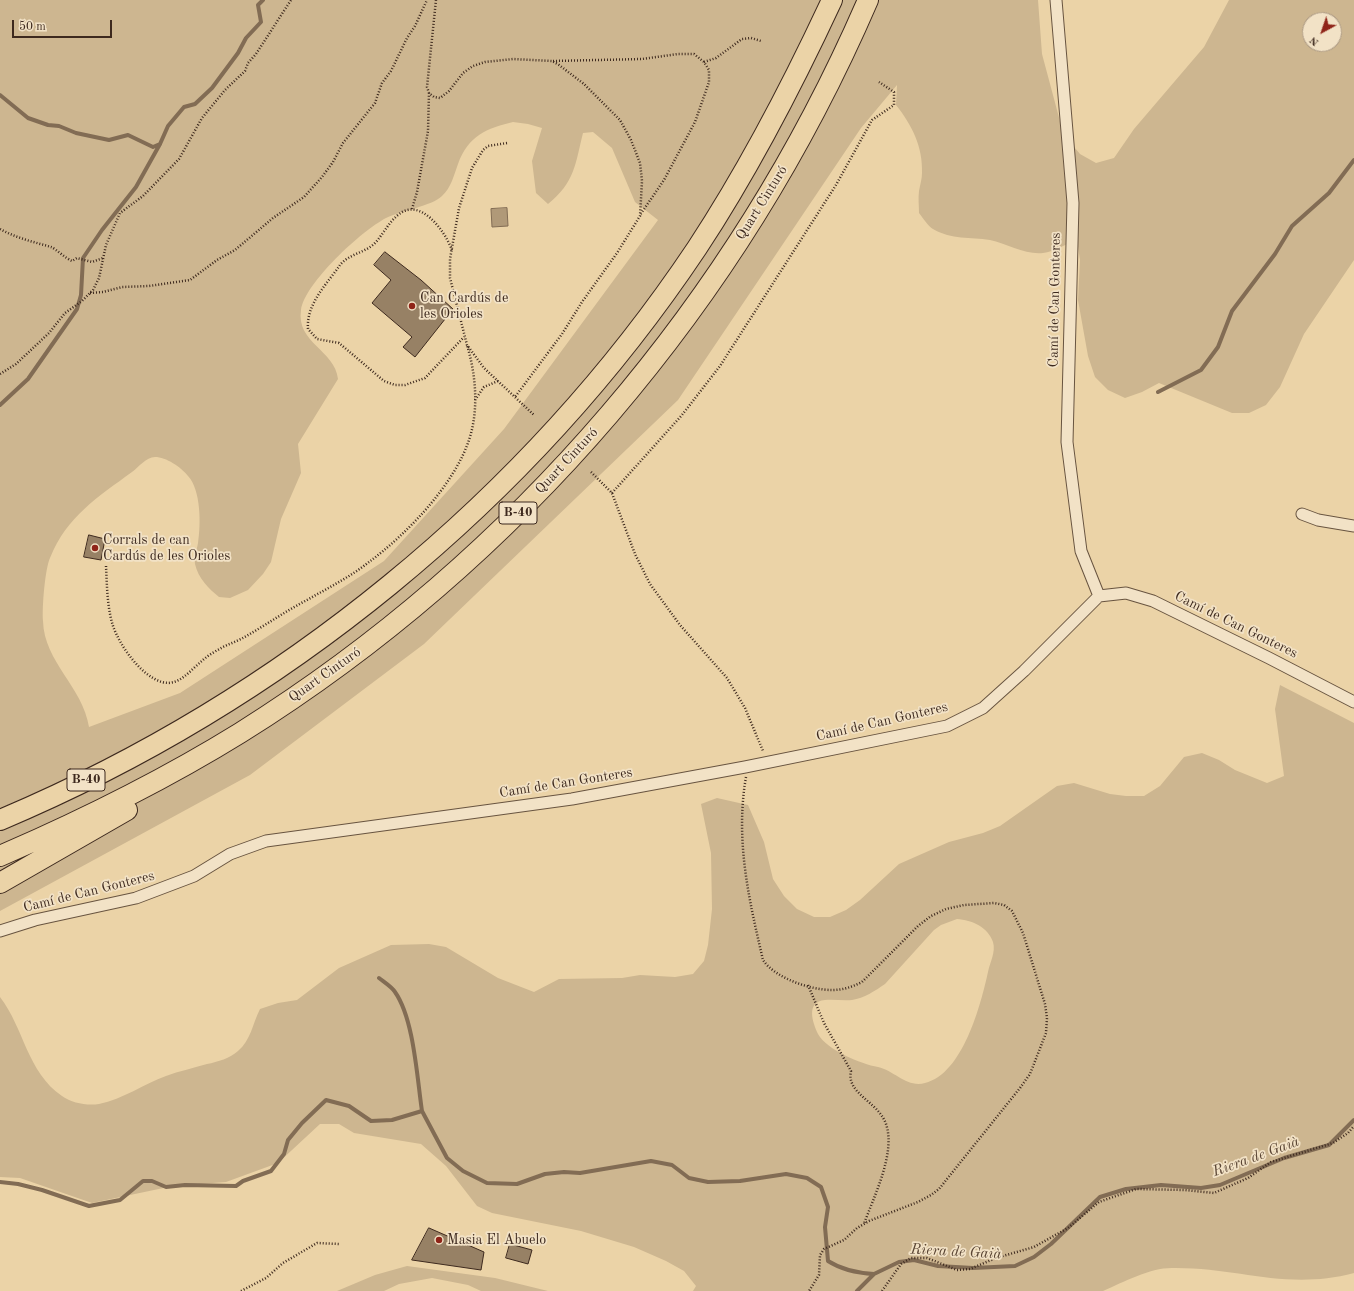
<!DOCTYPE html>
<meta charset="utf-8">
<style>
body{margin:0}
#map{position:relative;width:1354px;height:1291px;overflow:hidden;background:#ebd3a7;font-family:"Old Standard TT",serif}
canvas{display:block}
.north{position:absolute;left:1302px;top:12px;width:40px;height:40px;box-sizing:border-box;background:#f2e2c6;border:1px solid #aa9883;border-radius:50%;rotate:220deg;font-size:11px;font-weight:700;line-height:16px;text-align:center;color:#3d291e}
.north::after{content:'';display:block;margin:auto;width:14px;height:18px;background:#8f2418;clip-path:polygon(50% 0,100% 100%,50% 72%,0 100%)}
.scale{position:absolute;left:12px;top:20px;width:100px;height:18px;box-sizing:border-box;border:2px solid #3d291e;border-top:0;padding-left:5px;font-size:12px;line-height:14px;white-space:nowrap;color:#3d291e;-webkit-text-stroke:3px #f2e2c6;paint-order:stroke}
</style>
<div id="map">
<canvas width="1354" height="1291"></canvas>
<div class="north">N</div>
<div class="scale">50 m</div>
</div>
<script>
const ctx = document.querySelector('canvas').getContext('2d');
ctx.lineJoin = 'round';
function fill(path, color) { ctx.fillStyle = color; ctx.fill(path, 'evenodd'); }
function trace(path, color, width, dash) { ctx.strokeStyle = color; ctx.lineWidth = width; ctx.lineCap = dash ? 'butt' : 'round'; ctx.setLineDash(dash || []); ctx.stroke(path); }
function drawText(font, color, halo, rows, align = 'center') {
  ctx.font = font + ' "Old Standard TT",serif'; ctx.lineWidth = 3.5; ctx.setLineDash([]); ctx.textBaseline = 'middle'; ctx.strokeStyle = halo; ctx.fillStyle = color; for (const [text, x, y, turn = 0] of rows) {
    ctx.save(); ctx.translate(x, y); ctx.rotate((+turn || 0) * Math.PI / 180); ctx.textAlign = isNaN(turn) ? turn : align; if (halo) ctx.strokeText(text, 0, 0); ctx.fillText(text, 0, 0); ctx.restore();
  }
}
fill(new Path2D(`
 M0,0H1038L1042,54L1061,125L1069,141L1080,154L1096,163L1114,158L1134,129L1204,47L1229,0H1354V260L1304,334L1280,387L1266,405L1249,413H1232L1159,383L1142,392L1125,398L1108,390L1095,377L1088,356L1078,300L1080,260L1077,240C1067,243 1054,252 1043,253C1026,255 1007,244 990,240C970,237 952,240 933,229C928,226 923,218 919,213C919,206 918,198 919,191C920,185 922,179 922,173C923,147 912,125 896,105L897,85L861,128L678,400L424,644L250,775L0,911ZM1310,20H1334V44H1310ZM513,122L528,124L542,128L532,161L536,193L548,204C575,182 575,165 583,133L593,132L612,148L635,202L658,220L504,429L384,561L180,693L89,727C83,687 44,662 43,621C42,607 45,569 50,558C67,516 98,497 132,472C139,467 146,457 155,457C166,457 181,467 188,476C201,490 201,524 198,543C197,550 194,556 195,564C198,578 209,589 219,597L230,598L248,590L263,574L271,562L281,519L301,473L298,444L338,379C335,350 296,343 301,310C305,283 361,231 386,218C400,211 432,206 442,196C451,188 454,175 458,164C468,136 487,128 513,122Z
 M1280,685L1354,723V1273C1286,1291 1238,1267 1172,1268C1149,1268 1124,1282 1103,1291H693L696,1286L684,1271L666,1261L634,1247L581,1231L492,1213L477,1206L446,1166L421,1144L354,1133L339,1124H320L278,1163L226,1182L173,1186L92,1203L20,1178L0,1177V997C24,1028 27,1072 62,1096C72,1103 87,1106 99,1104C123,1099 144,1084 166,1076C179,1071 194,1068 207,1064C218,1062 230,1058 238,1051C251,1040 252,1025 260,1009L278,1003L297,1000L339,968L391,945L429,944L446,947L498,978L534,992L559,979L622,978L640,975L675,977L693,974L704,961L708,945L712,909L711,853L701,804L717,798L748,805L764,842L773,879L784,896L797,909L814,917H830L846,910L860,900L899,864L949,842L983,833L1000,826L1057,786L1074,783L1110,794L1126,796H1144L1160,786L1184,757L1202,753L1219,760L1235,770L1267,783L1284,776L1275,709ZM957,919C972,920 988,927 993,942C996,952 990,962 988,972C981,1004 963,1074 925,1083C907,1088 895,1071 878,1067C861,1064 827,1050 818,1034C813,1023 805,1002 825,1000C834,999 843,1001 852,1000C864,998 875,991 885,984L934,930L941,925Z
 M407,1266L495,1278L548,1291H481L468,1285L432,1278L399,1284L384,1291H337L375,1275Z`), '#cdb690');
const water = new Path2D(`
 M507,208L508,226L492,227L491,209Z`);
fill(water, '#b09978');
trace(water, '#826c54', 1);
trace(new Path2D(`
 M0,95L28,118L48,125L59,126L76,133L109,140L128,135L153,147L160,144
 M1158,392L1201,370L1218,347L1232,311L1275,254L1292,226L1329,193L1354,160
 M0,405L28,379L77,309L81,295L83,258L102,230L136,187L160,144L168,126L184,107L195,104L212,88L238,53L246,38L261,22L258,5L263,0
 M379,978C384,982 392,987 395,992C414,1019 417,1078 422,1111
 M0,1182L18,1184L42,1190L89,1206L120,1200L143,1181H152L166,1187L185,1185L236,1186L243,1181L271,1171L284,1154L288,1140L302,1123L326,1100L349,1106L371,1121L392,1120L422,1111L447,1158L463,1171L487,1183L517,1184L545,1174L564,1172L580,1173L651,1161L672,1165L689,1178L708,1182L740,1181L786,1174L807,1178L821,1187L828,1207L825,1227L828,1261C842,1270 857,1273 874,1274
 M857,1291L874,1274L899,1262L914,1260L938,1266L973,1268L1015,1266L1034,1257L1051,1244L1100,1197L1126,1189L1161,1185L1201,1188L1220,1185L1284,1158L1329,1145L1354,1120`), '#826c54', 4);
const building = new Path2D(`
 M385,252L421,280L453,309L415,357L403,347L412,337L372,303L391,280L374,265Z
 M89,535L105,539L101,560L84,557Z
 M429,1228L484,1252L481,1270L412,1260Z
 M510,1244L532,1250L528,1264L506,1258Z`);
fill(building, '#978165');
trace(building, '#3d291e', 1);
const minor = new Path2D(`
 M1056,0L1073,203L1067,442L1081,551L1099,596
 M1302,514L1318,520L1354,526
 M0,931L35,920L136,898L194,876L230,854L266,841L572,799L745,767L947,726L983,708L1024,671L1099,596L1126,593L1153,601L1269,658L1354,702`);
const motorway = new Path2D(`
 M0,820C280,702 528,501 697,248C749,169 792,86 832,0
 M0,856C83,820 164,780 240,733C518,559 738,301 868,0
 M0,883L127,810`);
trace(minor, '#685440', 13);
trace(motorway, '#3d291e', 22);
trace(new Path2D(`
 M436,0L427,87L429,93L434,97L440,98L449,91L463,73L473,66L485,62L513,59L552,61L559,65L584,84L620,120L631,140L640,163L642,181L640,216L617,253L582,302L562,334L515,397
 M553,61L642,59L678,54H694L704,62L709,70V82L695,122L664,180L640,215
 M704,62L716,58L742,39L751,38L761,41
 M507,143L488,146L483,150L472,168L459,208L450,259V278L467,345L484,368L534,415
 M412,209L417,192L428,131L429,93
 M0,229C16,238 34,242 51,247C56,249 65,258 72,261L77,258L92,262L103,258
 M452,250C445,231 420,196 398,215C388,223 383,235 374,244C364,253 349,254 340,265C327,284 306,304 308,329L317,339L339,343L384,381L395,385H405L425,378L464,337
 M90,293L103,292L122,287L149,286L190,280L217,260L235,250L273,218L304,197L322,177L333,162L343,143L375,103L382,83L391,71L407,38L415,26L427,0
 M0,374L16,364L49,333L65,313L82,301L93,290L99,278L106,245L120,213L143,196L179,159L202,118L225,90L245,71L248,63L256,54L291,0
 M475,400L484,387L498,381
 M591,472L612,493L635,554L650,584L680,625L727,678L745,708L763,751
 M612,493L682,415L720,366L836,185L872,120L894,105V92L879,82
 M106,566C107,585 107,607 113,626C120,646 141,676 162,682C179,687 190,670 202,661C208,655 216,651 223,647C229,644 235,642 241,639C263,627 284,612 307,600C328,588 350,577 369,562C407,534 454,485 469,440C479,410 476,375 467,345
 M746,777C735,840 749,900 763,960C775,978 810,990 832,990C843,990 852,987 862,982L918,926L931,916L946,909L964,905L994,903L1004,905L1012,911L1023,933L1045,1004L1047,1018L1046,1033L1030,1074L1020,1088L939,1189L931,1195L918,1202L869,1221L857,1228L844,1240L824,1249L820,1255L819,1275L809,1291
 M808,985L824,1023L851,1071C846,1094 878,1101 886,1124C896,1153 874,1196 864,1224
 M241,1291L266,1278L283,1263L317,1243L339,1244
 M882,1291L901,1264L911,1258H927L957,1270L970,1269L996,1258L1034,1247L1068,1228L1099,1202L1136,1189L1185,1190L1214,1193L1248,1178L1271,1162L1333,1143L1348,1133L1354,1126`), '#3d291e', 2.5, [1, 2]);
trace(minor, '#f2e2c6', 11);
trace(motorway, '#ebd3a7', 20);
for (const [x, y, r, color] of [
 [412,306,4,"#8f2418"],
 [95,548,4,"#8f2418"],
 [439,1240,4,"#8f2418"]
]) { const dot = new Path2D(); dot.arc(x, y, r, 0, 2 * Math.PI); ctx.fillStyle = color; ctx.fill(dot); trace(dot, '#f2e2c6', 1.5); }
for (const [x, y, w] of [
 [518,513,38],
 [86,780,38]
]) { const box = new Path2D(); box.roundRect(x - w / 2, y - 11, w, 22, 3); ctx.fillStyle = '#f2e2c6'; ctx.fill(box); trace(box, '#3d291e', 1); }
drawText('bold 13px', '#3d291e', null, [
 ["B-40",518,513],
 ["B-40",86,780]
]);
drawText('14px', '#3d291e', '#f2e2c6', [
 ["Quart Cinturó",762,203,-58],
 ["Camí de Can Gonteres",1055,300,-89],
 ["Quart Cinturó",567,461,-47],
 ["Camí de Can Gonteres",1236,625,26],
 ["Quart Cinturó",325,675,-35],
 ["Camí de Can Gonteres",882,722,-13],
 ["Camí de Can Gonteres",566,783,-9],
 ["Camí de Can Gonteres",89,892,-14]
]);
drawText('14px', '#3d291e', '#f2e2c6', [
 ["Can Cardús de",420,298],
 ["les Orioles",420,314],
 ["Corrals de can",103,540],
 ["Cardús de les Orioles",103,556],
 ["Masia El Abuelo",447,1240]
], 'left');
drawText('italic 15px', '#5a4534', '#f2e2c6', [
 ["Riera de Gaià",1256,1157,-20],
 ["Riera de Gaià",956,1252,3]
]);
</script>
